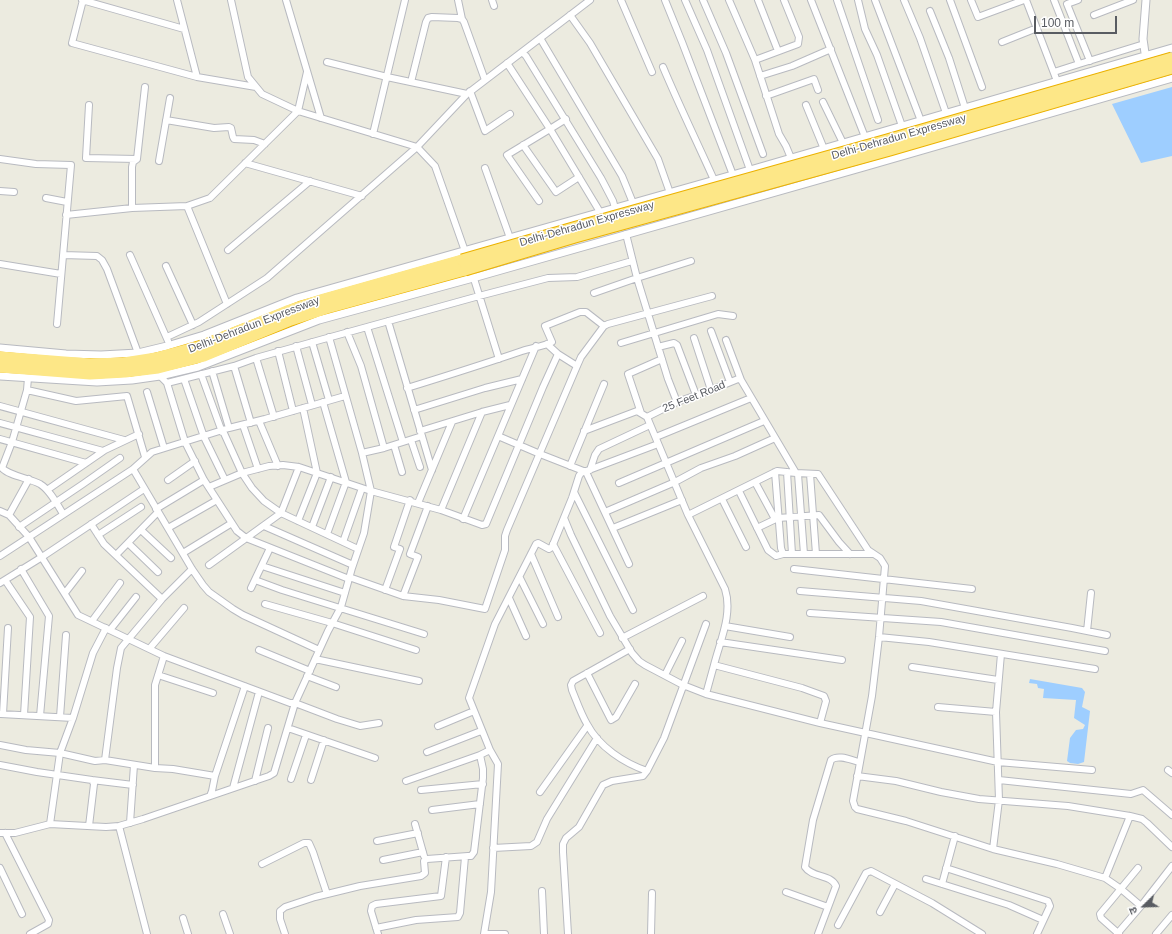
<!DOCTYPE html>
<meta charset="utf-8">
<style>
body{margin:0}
#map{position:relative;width:1172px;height:934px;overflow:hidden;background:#ecebe0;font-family:Arial,"Noto Sans Devanagari",sans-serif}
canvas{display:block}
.north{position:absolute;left:1124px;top:886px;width:40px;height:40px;-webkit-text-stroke:3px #fff;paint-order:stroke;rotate:247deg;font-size:11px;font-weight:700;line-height:16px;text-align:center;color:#595c62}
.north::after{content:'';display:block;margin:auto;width:14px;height:18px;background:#595c62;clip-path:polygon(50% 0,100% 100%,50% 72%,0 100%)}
.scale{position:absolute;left:1034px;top:16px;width:83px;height:18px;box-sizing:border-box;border:2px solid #595c62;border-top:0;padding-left:5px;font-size:12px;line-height:14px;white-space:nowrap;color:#595c62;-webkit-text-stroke:3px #fff;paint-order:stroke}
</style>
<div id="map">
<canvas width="1172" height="934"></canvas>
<div class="north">उ</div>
<div class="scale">100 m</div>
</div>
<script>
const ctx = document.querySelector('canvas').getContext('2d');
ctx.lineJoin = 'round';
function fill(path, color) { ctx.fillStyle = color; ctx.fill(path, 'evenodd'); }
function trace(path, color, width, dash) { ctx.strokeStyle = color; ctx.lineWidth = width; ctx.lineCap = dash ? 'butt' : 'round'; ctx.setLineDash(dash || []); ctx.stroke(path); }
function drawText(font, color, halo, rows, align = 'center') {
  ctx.font = font + ' Arial,sans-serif'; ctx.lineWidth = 3; ctx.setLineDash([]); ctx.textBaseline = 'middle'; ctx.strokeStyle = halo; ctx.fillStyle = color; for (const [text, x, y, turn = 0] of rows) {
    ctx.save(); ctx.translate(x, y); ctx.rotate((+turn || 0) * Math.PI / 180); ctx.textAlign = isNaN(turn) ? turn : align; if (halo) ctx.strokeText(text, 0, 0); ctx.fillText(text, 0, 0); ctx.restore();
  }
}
fill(new Path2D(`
 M1172,87V156L1141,163L1112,104Z
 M1030,679L1082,688L1085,692L1082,707L1090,711L1084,762L1078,764L1070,763L1067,761L1070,738L1076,730L1083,729L1085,725L1074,718L1076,700L1043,698L1044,689L1038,688L1037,684L1029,683Z`), '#9eceff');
const minor = new Path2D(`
 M82,0L184,29
 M83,0L72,43L197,77
 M177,0L197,77L256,87
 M231,0L248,77L262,94L298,111L417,147L435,166L466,254
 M286,0L321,118
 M458,0L462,19
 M492,0L494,6
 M621,0L652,72
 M665,0L682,42L733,175
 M685,0L707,50L750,170
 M703,0L726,53L763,154
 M729,0L755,60L779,134L786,146L791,158
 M758,0L778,51
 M811,0L865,137
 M837,0L878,120
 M858,0L865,29L877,55L902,126
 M875,0L921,121
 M904,0L920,38L946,113
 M950,0L982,87
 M971,0L978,17L1024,0
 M1026,0L1057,81
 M1054,0L1079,64L1144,44
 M1078,0L1067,4L1090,61
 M930,11L949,58L965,108
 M570,15L590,43L658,159L670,193
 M1094,15L1133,0
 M540,38L622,176L633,203
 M1002,42L1037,28
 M522,52L526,56L601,178L613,201L615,208
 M755,60L798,44L799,37L784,0
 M327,62L387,77L467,94
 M507,63L550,129L507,155L539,201
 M663,67C679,105 697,142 714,180
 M1054,72L1079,64
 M760,76L792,66L831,49
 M411,82L426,22L428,18L432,17L458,18L462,19L464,22L485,80
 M145,87L137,159L133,162L132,167V208L187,206L210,198L298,111L307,72
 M470,91L485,131L510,114
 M766,96L814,79L818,90
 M823,102L843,143
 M89,105L86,158L137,159
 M806,105L824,149
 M566,119L550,129L600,212
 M166,120L214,128L229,127L231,128L233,137L234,139L254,140L265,144
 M373,134L405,0
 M523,145L556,192L579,177
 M0,159L36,164L71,165L57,324
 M159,161L170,98
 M245,163L362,196
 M485,168L510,238
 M0,191L14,192
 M46,198L67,202
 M187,206L227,304
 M66,215L132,208
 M626,234L637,278L668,379L677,402
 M228,250L310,181
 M63,255L97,256L102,260L107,269L138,353
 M130,255L168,341
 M0,264L61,274
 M166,266L193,325
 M470,266L499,359
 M594,293L637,278L691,261
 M388,321L432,470
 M367,327L403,442
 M711,331L730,382
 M347,332L361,366L384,448
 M167,337L199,322L267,278L417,147L467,94L590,0
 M694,338L711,390
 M726,340L741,380L796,473L818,474L868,550L880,558L885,566L879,637L872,696L853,801L855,807L857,809L906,821L993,849L1057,864L1105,878L1121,889L1141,906
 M312,342L329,400
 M621,343L718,314L733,316
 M547,344L558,354L577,366
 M296,346L312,405
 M658,347L674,343L677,345L696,395
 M278,351L293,411
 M256,358L274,417
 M234,366L251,423
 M212,371L229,428
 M201,374L222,432
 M160,376L167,383L185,442L204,480L237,531L246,538L349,579
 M28,378L27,390L12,442L2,468C9,476 29,478 40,484C50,490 57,504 63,514
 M184,379L204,437L225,480
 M167,383L234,366L256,358L320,340L479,296L548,278L577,277L632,261
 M407,388C446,376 484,364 522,351C531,348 545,346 552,342L545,326L580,312H586L604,326
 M27,390L76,401L127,396L145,457
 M147,392L164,448
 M323,402L346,482L327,534
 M0,406L124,440
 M414,410L485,388L522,379
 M641,413L628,374L662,359
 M647,417L677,402L711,390L738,379L741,380
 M259,421L278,466
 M0,423L103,451L139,434
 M243,425L258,469
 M223,431L242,473L252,488L264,501L281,513L358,549
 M420,431L482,412L510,405
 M584,431L637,411L647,417L688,515L725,589C733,614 720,641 714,665
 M498,436L540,454L586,472L629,564
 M656,437L751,398
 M0,439L86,463
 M411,440L420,467
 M394,445L402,472
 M362,453L384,448L422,436
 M570,466L604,384
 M133,469L192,569L203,585L209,592L233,609L243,615L319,650
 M590,470L595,455L599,449L650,425
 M775,472L781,548L783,554H872
 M787,472L792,554
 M798,474L804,554
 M810,474L816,554
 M168,480L195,461
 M755,482L775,519
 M619,483L764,421
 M209,487L242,473L269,466L283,465L299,467L371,491L441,510L482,525L486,524L543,387L558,354
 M47,490L105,450
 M739,491L768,550L776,556L783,554
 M574,492L633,610
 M722,499L746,547
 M418,503L452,422
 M156,509L204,480
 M441,510L482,412
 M0,511L9,515L29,537L78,615L164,656L290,703H295L337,719L360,726L379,723
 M605,512L675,482L701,468L735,456L775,438
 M9,515L29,479
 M688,515L777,471L796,473
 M564,518L571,535L610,616L632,653L639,661L645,665L683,685L706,694L820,723L998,762L1092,770
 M463,519L536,346
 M298,521L317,473L303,408
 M91,524L104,544L162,599
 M264,526L353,565
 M19,527L83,484L120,458
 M312,527L331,477
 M168,528L217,500
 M613,528L682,500
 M757,528L778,518L819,515L839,542L850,554
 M141,530L171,558
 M98,535L141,507
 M343,542L362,488
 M128,543L158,572
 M553,544L600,633
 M183,553L232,523
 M531,554L558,617
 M116,555L158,512
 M0,556L133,469L152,452L229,428L265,419L345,396
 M209,565L281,513L299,467
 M262,566L345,593
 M21,569L49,616L40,716
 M794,569L972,589
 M349,577L403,596L439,600L485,609L505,550V536L507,530L577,366L581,357L604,326L608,324L712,296
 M520,578L543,624
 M5,580L30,617L24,715
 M255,580L282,590L424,634
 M0,583L42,557L144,489
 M251,588L270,548
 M385,590L400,549L394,547L410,500
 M800,591L921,601L1072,628L1107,635
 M65,593L82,571
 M403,596L418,557L410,554L428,506
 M509,598L526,636
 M265,604L332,623L416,650
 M810,613L941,622L1105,651
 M92,621L120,583
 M725,626L790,637
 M110,630L136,597
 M1087,631L1091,593
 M879,637L929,642L1095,669
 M622,638L703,596
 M720,642L842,660
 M150,648L184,608
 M630,649L573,681L571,685L572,690C577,702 581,714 587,724C599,747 624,763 647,771L664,738L706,624
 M259,650L310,671
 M315,659L419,681
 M912,667L998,680
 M587,673L611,720L616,717L635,684
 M158,675L213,693
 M665,675L682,641
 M307,676L336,687
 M706,694L714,665L802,688L824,696L826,701L820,723
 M938,707L996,712
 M1,714L73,718
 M3,714L8,628
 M60,717L66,635
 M438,726L474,711
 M288,728L375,758
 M0,745L26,750L60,753L95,761L105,760L155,768V685L164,656
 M427,752L481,731
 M105,760L117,668L121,648L162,599L192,569
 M0,765L37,772L92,780L94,784L89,826
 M155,768L173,769L215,776
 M1168,770L1172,773
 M857,776L896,781L941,792L979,799L1068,806L1130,816L1142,819L1147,823L1172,847
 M291,779L306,735
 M92,780L133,785
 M311,780L324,740
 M999,780L1131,794L1143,790L1172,815
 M255,781L268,728
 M406,781L480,755
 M233,788L259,692
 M421,790L483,784
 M540,792L587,726
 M210,796L212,791L215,776L245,686
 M432,810L480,804
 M130,823L134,765
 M50,824L60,753L73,718L93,653L106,628
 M415,824L424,856
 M119,826L147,934
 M0,833H15L50,824L106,827L119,826L143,819L269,776L274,773L295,703L328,631L341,607L352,568L364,533L371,491L362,453L329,337
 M5,833L49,920L48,924L30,934
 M377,841L418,833
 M493,848L531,846L537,842L547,819L597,738
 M993,849L999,800L996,712L1001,654
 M383,860L423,852
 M262,864L304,843H309L313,852L327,894
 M0,868L22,914
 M946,868L1048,901L1050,906L1037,934
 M1105,878L1130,816
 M926,879L1009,905L1043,920
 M942,884L955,836
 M542,891L544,934
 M786,892L828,907
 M880,912L895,884
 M223,914L230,934
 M183,918L188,934
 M838,925L866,873L871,871L932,903L982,934
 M376,928L416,920L458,917L460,913L465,857
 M285,934L280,919V911L285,907L315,897L360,886L421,876L425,873L424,861L427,859L468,856H471L474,852L483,778V769L480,755L490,750L469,698L495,624L536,544L538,543L549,549L552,547L572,498L579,476L581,473L658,444
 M378,934L371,911L372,906L376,904L441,896L446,857
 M484,934L491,892L498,764L490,750
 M484,934H505
 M568,934L563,852V844L566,838L579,827L603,785L612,781L643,776L647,771
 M651,934L652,893
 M818,934L836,886C831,874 812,878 805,867L813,820L831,760C838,754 851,760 859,762
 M1117,934L1141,906L1172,866
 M1119,934L1101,918L1100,914L1138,868
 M1156,934L1172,915`);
const tertiary = new Path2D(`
 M1146,60L1143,39L1146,0
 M0,348L66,354L101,355L138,353L167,346L204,335L297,298L750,170L1172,48
 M0,376L97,382L132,380L160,376L198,367L319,320L473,278L864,167L1172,78`);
const motorway = new Path2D(`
 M0,357L90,364L124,363L156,358L201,346L287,311L324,299L462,260
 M0,367L90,374L125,372L158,368L204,356L291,320L327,308L465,270`);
trace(minor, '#b8bac0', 8);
trace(tertiary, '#b8bac0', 9);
trace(motorway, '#ecb201', 13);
trace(minor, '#fff', 6);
trace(tertiary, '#fff', 7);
trace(motorway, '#fde787', 11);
const motorwayBridge = new Path2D(`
 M462,260L573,228L887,140L1172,58
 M465,270L575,237L890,150L1172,68`);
trace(motorwayBridge, '#ecb201', 13, []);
trace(motorwayBridge, '#fde787', 11);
drawText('11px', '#595c62', '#fff', [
 ["Delhi-Dehradun Expressway",899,137,-16],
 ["Delhi-Dehradun Expressway",587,224,-16],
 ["Delhi-Dehradun Expressway",254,325,-21],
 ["25 Feet Road",694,397,-22]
]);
</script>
